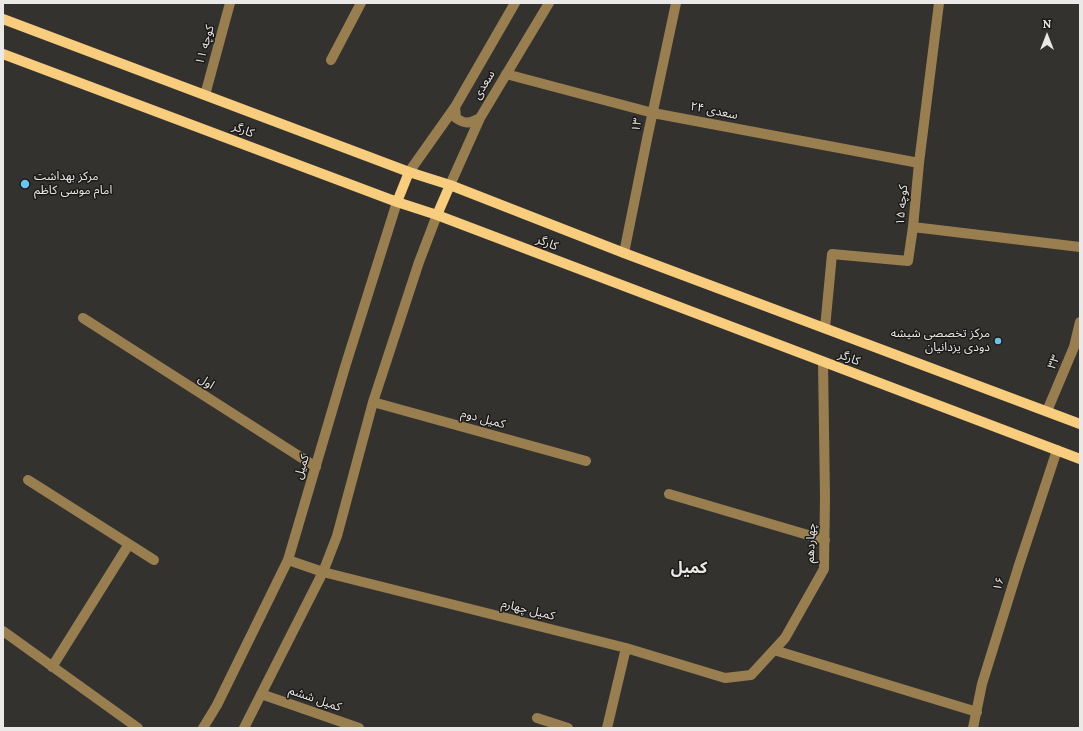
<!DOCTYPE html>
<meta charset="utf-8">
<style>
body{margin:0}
#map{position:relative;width:1083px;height:731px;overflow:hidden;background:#34322f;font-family:Lora,serif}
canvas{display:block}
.frame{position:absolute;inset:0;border:4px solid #ebe9e7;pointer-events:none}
.north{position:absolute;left:1027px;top:16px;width:40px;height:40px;-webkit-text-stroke:3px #1b1a18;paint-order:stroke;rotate:0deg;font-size:11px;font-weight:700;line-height:16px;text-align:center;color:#ebe9e7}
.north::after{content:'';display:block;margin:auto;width:14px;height:18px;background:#ebe9e7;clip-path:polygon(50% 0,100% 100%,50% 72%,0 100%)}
</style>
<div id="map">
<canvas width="1083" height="731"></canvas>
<div class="frame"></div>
<div class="north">N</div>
</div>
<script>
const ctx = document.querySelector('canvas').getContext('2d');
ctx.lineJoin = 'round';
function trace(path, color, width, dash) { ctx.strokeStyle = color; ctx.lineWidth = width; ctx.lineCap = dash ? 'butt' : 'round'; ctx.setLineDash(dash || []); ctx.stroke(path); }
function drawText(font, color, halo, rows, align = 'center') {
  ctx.font = font + ' Lora,"Noto Sans Arabic",serif'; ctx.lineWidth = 3; ctx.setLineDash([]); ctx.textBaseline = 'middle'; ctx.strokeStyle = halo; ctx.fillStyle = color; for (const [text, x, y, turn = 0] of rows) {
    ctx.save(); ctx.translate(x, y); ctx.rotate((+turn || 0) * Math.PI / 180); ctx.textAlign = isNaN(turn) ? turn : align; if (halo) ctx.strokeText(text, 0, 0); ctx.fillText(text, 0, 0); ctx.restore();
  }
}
trace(new Path2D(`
 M331,60L361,3
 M506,74L653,113L919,163
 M205,95L230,3
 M455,107L456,118C466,125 470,123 480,118
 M409,172L455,107L515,3
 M450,185L480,118L549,3
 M913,227L1080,247
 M624,253L647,139L676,3
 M83,318L316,467
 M825,328L832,254L908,261L913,227L919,163L939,3
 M373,402L586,461
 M1047,411L1074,347L1080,322
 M28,480L154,560
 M669,494L825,540
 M288,560L323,572L626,648L725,678L751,675L785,638L824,569L825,497L823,362
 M3,631L138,728
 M774,650L977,712
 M52,667L129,544
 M261,694L359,728
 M537,718L568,728
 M203,728L217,705L288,560L345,367L397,202
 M244,728L323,572L337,536L373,402L419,262L437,215
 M607,728L626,648
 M973,728L982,684L1019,565L1057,450`), '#997f4f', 10);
trace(new Path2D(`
 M3,19L409,172L450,185L624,253L1080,424
 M3,54L397,202L437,215L1080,459
 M397,202L409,172
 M437,215L450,185`), '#f8cd7d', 10);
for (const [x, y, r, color] of [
 [25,184,5,"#66c4ef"],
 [998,341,4,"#66c4ef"]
]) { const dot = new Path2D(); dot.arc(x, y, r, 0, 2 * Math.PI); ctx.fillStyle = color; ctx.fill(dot); trace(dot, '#1b1a18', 1.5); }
drawText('12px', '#ebe9e7', '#1b1a18', [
 ["کوچه ۱۱",205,45,-74],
 ["سعدی",484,85,-59],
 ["سعدی ۲۴",714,111,11],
 ["۱۳",637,125,-78],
 ["کارگر",243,130,21],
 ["کوچه ۱۵",902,205,-85],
 ["کارگر",547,243,21],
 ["کارگر",849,358,21],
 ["۳۳",1054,362,-67],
 ["اول",206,382,33],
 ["کمیل دوم",483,419,15],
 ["کمیل",302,467,-73],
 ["چهاردهم",811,543,-88],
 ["۱۶",999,584,-73],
 ["کمیل چهارم",528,610,14],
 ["کمیل ششم",315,699,19]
]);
drawText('12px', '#ebe9e7', '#1b1a18', [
 ["مرکز بهداشت",34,177],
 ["امام موسی کاظم",34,191],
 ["مرکز تخصصی شیشه",990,334,"right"],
 ["دودی یزدانیان",990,348,"right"]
], 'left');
drawText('bold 16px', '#ebe9e7', '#1b1a18', [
 ["کمیل",689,568]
]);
</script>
